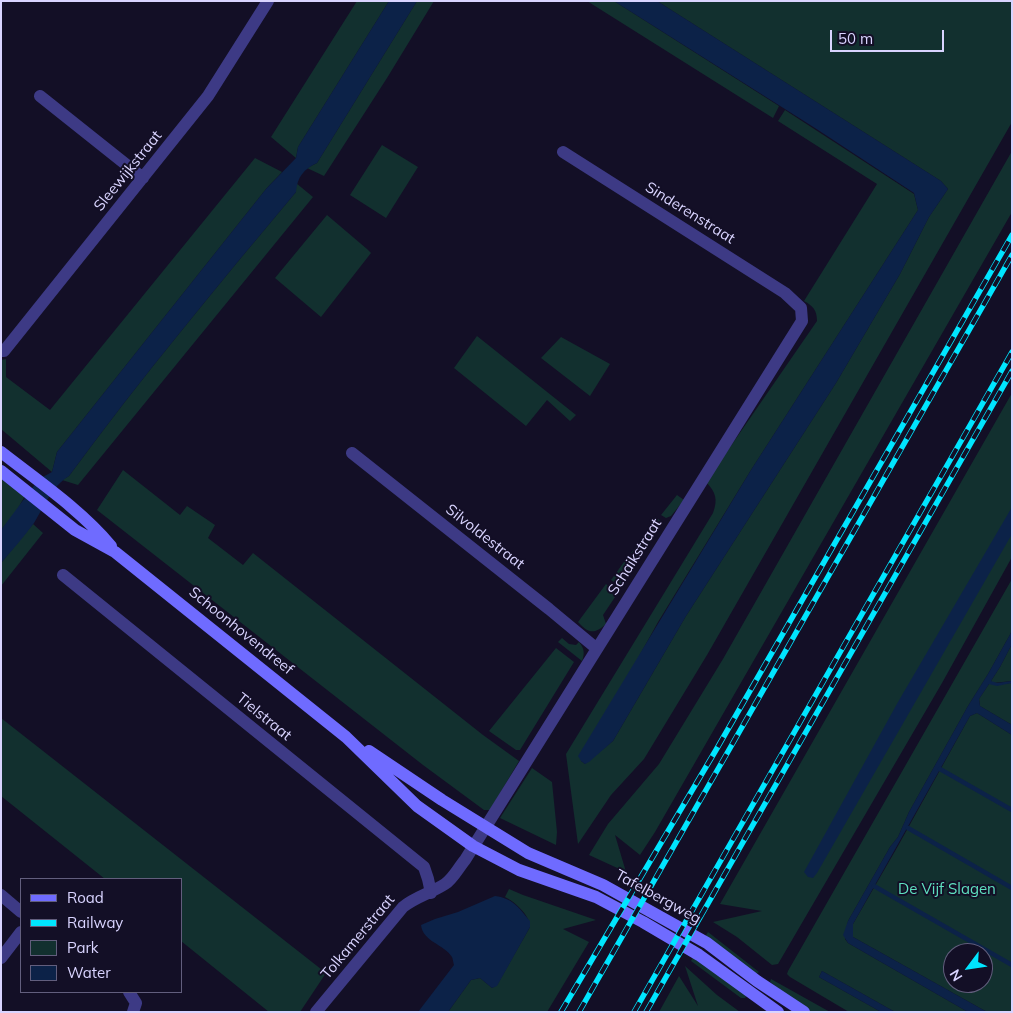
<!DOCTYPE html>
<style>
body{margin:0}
#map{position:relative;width:1013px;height:1013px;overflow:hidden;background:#130f26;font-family:Mulish,sans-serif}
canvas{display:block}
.frame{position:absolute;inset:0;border:2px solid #d9d4ff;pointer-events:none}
.legend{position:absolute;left:20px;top:878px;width:162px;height:115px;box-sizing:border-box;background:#130f26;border:1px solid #625e7d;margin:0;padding:6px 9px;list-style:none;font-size:15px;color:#d9d4ff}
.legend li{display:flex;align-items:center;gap:10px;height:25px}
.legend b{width:25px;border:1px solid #625e7d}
.north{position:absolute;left:943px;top:943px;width:50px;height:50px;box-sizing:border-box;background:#130f26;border:1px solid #625e7d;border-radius:50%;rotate:239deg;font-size:14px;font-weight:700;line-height:20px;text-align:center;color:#d9d4ff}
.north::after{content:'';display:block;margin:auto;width:18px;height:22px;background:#00e5ff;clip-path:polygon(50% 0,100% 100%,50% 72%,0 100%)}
.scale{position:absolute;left:830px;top:30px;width:114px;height:22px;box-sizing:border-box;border:2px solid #d9d4ff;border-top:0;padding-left:6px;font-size:15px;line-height:18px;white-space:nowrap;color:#d9d4ff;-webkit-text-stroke:4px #130f26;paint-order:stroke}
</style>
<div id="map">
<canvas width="1013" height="1013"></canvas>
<div class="frame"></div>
<ul class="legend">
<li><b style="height:6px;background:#6f6bff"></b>Road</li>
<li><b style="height:6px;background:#00e5ff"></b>Railway</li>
<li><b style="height:14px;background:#12302f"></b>Park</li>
<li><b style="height:14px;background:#0c2248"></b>Water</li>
</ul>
<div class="north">N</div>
<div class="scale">50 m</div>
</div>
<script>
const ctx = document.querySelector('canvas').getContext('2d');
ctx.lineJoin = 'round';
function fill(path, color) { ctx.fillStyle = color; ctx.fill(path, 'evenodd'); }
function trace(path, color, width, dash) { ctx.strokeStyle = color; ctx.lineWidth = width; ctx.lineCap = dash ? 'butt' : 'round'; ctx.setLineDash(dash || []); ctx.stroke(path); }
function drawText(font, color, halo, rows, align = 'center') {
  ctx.font = font + ' Mulish,sans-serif'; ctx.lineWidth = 4; ctx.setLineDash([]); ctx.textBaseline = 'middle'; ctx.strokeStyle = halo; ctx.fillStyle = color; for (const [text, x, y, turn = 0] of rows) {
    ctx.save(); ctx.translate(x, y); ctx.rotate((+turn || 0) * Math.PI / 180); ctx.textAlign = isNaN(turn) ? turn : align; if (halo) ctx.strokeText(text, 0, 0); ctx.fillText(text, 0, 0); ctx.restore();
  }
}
fill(new Path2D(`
 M357,1H389L298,147L296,158L271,137Z
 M417,1H434L387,78L324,176L307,168L317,163Z
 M587,1H614L779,106L773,118Z
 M657,1H1012V122L707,655L644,759L611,795L578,844L566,754L713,513C718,500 716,492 706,482L817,321C817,310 813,306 804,301L877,184L778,121L785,110L914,194L918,210L751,470L658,622L581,761L585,764L613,741L686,616L836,383L900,274L929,217L948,189L941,181Z
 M382,145L418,167L386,218L350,195Z
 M1012,151V212L655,832L640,855L615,835L626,872L589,855L608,824L659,764L723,659Z
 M255,158L282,172L266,189L57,452L52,472L1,429V360L6,359V377L50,410Z
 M296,183L313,197L78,485L62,480L69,476C141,378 218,285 296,192Z
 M327,215L367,249L371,253L321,317L275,278Z
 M477,336L576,415L570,421L547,400L526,426L454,368Z
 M561,337L610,364L590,396L541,358Z
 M1012,393V557L942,683L799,928L778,964L772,965L737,937L713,922L762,911L720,904Z
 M123,470L180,515L187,506L215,525L208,538L243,565L253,553L483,735L519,761L490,810H484L423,765L97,510Z
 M1,476L26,494L16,512L1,530Z
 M677,495L684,500L671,516L666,518L661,515Z
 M658,519L662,522L639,558L631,553Z
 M33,524L43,533L1,586V563Z
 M629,555L637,561L620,586L611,580Z
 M1012,579V631L988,674L968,706L909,812L898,837L890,847L848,921L845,939L848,943L968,1012H895L822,971L819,977L881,1012H849L790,977L787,974L788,971Z
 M606,584L617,594L603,615L606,624C594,635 588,633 578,622Z
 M562,638L569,644L576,645L579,642C584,648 585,653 582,661L558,642Z
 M1012,644V681L993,683L991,681L1000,667Z
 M556,648L574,662L520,750H516L489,731Z
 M1012,683V725L980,706L979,699L989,684Z
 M977,713L1012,735V1012H987L853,937V924L898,846L970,716ZM953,953H983V983H953Z
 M1,718L326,973L300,1012H269L181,941V879H105L1,796Z
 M532,768L552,782L557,832L556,845L500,818Z
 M509,889L523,895L596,920L563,929L589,942L547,1012H448L471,980L480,978L492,988L497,985L530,927C530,915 515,902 505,897Z
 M708,932L759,972L756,974L705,937Z
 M693,957L747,995L745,998H741L691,961Z
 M685,966L717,995L740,1012H659L679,976L698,1006Z
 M771,979L830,1012H810L770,982Z`), '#12302f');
fill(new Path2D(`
 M389,1H417L317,163C304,169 297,177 296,192C218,285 141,378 69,476C52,486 44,507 34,523C24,537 12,550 1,563V530L39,479L52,472L57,452L266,189L296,158L298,147Z
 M614,1H657L941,181L948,189L929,217L900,274L836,383L686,616L613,741L589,762L585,764L581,761L578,756L751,470L918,210L914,193L815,128Z
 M1012,507V534L817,873L813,878L808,877L804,872L898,702Z
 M1012,631V644L1000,667L991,681L997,683L1012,681V683L997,686L989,684L979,699L980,706L1012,725V735L977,713L970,716L853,924V937L987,1012H968L848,943L843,935L848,921L890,847L898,837L909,812L968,706L988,674Z
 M495,896C514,899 518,907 530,921V927L497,986L492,988L480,978L471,980L448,1012H418L454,965C453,962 453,959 452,957C444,944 423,942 421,925L435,919L458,912Z
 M822,971L895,1012H881L819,977Z`), '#0c2248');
trace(new Path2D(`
 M940,769L1012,810
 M908,828L1012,888
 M874,886L1012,965`), '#0c2248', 4.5);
trace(new Path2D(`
 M40,96L143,178
 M1,351H4L208,96L268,1
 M352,453L549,609L596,648
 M63,575L424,867L428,879L431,893
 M1,895L21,912
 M1,958L21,932
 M129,992L136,1003L133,1012
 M316,1012L403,907C415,897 431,893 445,884C453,879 459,867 465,860L802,321L801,308L785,293L563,152`), '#3d3a85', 12);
trace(new Path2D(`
 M1,452C38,481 81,510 111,546
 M1,471L75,530L115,552L346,737L417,806L473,846L519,870L596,897L643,922L699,955L778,1012
 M369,751L442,800L528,853L603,885L707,943L757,981L804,1012`), '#6f6bff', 12);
const rail = new Path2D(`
 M561,1012L716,750L1012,235
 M579,1012L1012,255
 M634,1012L1012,352
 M646,1012L1012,371`);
trace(rail, '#00e5ff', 5.5);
trace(rail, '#130f26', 4, [11]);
drawText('15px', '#d9d4ff', '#130f26', [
 ["Sleewijkstraat",128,171,-51],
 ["Sinderenstraat",690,213,32],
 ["Silvoldestraat",485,537,38],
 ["Schaikstraat",635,557,-58],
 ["Schoonhovendreef",241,631,39],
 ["Tielstraat",264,717,39],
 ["Tafelbergweg",658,897,29],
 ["Tolkamerstraat",358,937,-50]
]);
drawText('15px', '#5fe0c0', '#130f26', [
 ["De Vijf Slagen",947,889]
]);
</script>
